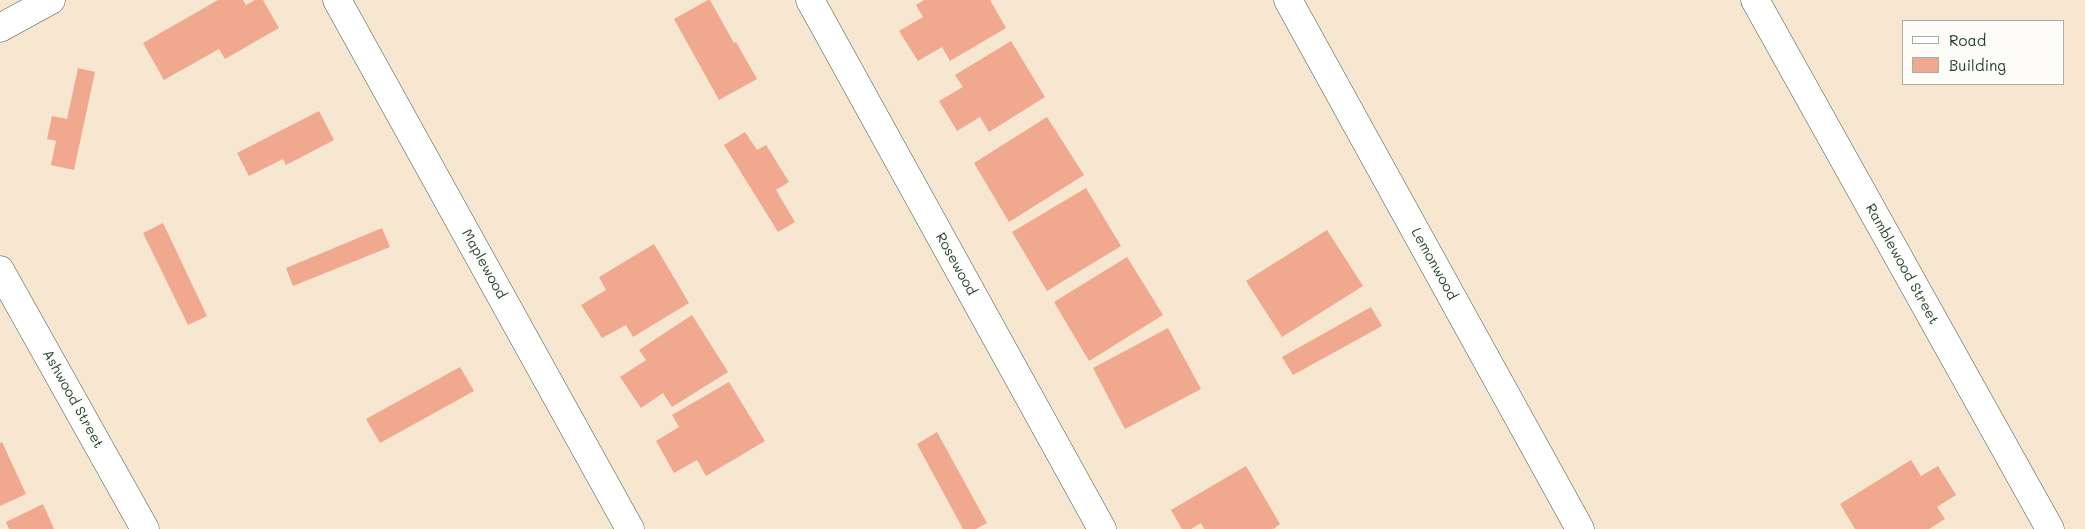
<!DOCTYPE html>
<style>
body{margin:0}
#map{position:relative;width:2085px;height:529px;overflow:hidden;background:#f7e7d1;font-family:Mali,sans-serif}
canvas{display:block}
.legend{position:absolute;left:1902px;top:20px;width:162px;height:65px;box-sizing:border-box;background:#fdfcf7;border:1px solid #a4b0a9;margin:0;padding:6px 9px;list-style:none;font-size:15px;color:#1f3d34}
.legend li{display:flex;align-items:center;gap:10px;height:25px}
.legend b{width:25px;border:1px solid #a4b0a9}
</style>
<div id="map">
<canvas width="2085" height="529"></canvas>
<ul class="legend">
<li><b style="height:6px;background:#fff"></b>Road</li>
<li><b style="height:14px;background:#f0a88e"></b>Building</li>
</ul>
</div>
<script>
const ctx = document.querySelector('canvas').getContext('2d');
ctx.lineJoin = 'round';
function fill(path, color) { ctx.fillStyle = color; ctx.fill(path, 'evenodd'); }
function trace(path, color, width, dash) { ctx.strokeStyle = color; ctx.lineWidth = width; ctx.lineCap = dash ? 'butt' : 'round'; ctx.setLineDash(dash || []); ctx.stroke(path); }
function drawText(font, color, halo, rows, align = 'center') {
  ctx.font = font + ' Mali,sans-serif'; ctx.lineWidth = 4; ctx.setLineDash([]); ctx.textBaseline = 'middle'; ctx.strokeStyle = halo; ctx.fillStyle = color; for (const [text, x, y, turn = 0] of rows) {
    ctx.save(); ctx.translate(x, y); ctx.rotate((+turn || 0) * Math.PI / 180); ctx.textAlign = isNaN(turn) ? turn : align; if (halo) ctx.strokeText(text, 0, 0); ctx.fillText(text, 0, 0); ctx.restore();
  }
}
fill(new Path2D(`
 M218,0H243L246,5L255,0H263L279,28L225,59L219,49L164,80L143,43Z
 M708,0H710L734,43L736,42L757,79L719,100L674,19Z
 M924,0H990L1006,28L950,61L942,47L918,61L899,31L923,17L916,5Z
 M1011,41L1045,97L989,132L980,117L957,131L939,101L963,87L955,75Z
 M78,68L95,72L74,170L51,165L56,141L47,139L52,116L67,119Z
 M319,111L334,140L286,165L283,159L249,176L237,153Z
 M1047,117L1084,175L1009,222L974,163Z
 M745,132L757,150L766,145L789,182L776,190L795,222L778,232L724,145Z
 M1086,188L1121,246L1047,291L1012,232Z
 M163,223L207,316L188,325L143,233Z
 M382,228L390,247L293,286L286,268Z
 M1327,230L1363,286L1282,337L1246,281Z
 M654,244L689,303L633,337L626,325L602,338L581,305L606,290L599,277Z
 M1127,257L1163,315L1089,361L1054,302Z
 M1371,307L1382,326L1293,375L1282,357Z
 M692,315L728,372L672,407L663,393L641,408L620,377L646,360L639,350Z
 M1168,328L1201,389L1125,429L1093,368Z
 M460,367L474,391L380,443L366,419Z
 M729,382L765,441L706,476L697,460L674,473L656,441L679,427L672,415Z
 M937,432L987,523L976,529H963L917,444Z
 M2,442L26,494L0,506V443Z
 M1911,460L1921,476L1938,466L1956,495L1937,507L1945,519L1929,529H1855L1840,504Z
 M1246,466L1280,524L1273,529H1204L1201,523L1191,529H1182L1171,510Z
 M43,504L54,529H9L6,522Z`), '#f0a88e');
const minor = new Path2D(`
 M337,0L630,529
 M810,0L1102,529
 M1288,0L1580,529
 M1755,0L2050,529
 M0,28L51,0
 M0,270L145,529`);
trace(minor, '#3f564c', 29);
trace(minor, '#fff', 28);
drawText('14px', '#1f3d34', '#fdfcf7', [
 ["Maplewood",484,264,61],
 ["Rosewood",956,264,61],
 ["Lemonwood",1434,264,61],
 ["Ramblewood Street",1902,264,61],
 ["Ashwood Street",73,399,61]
]);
</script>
